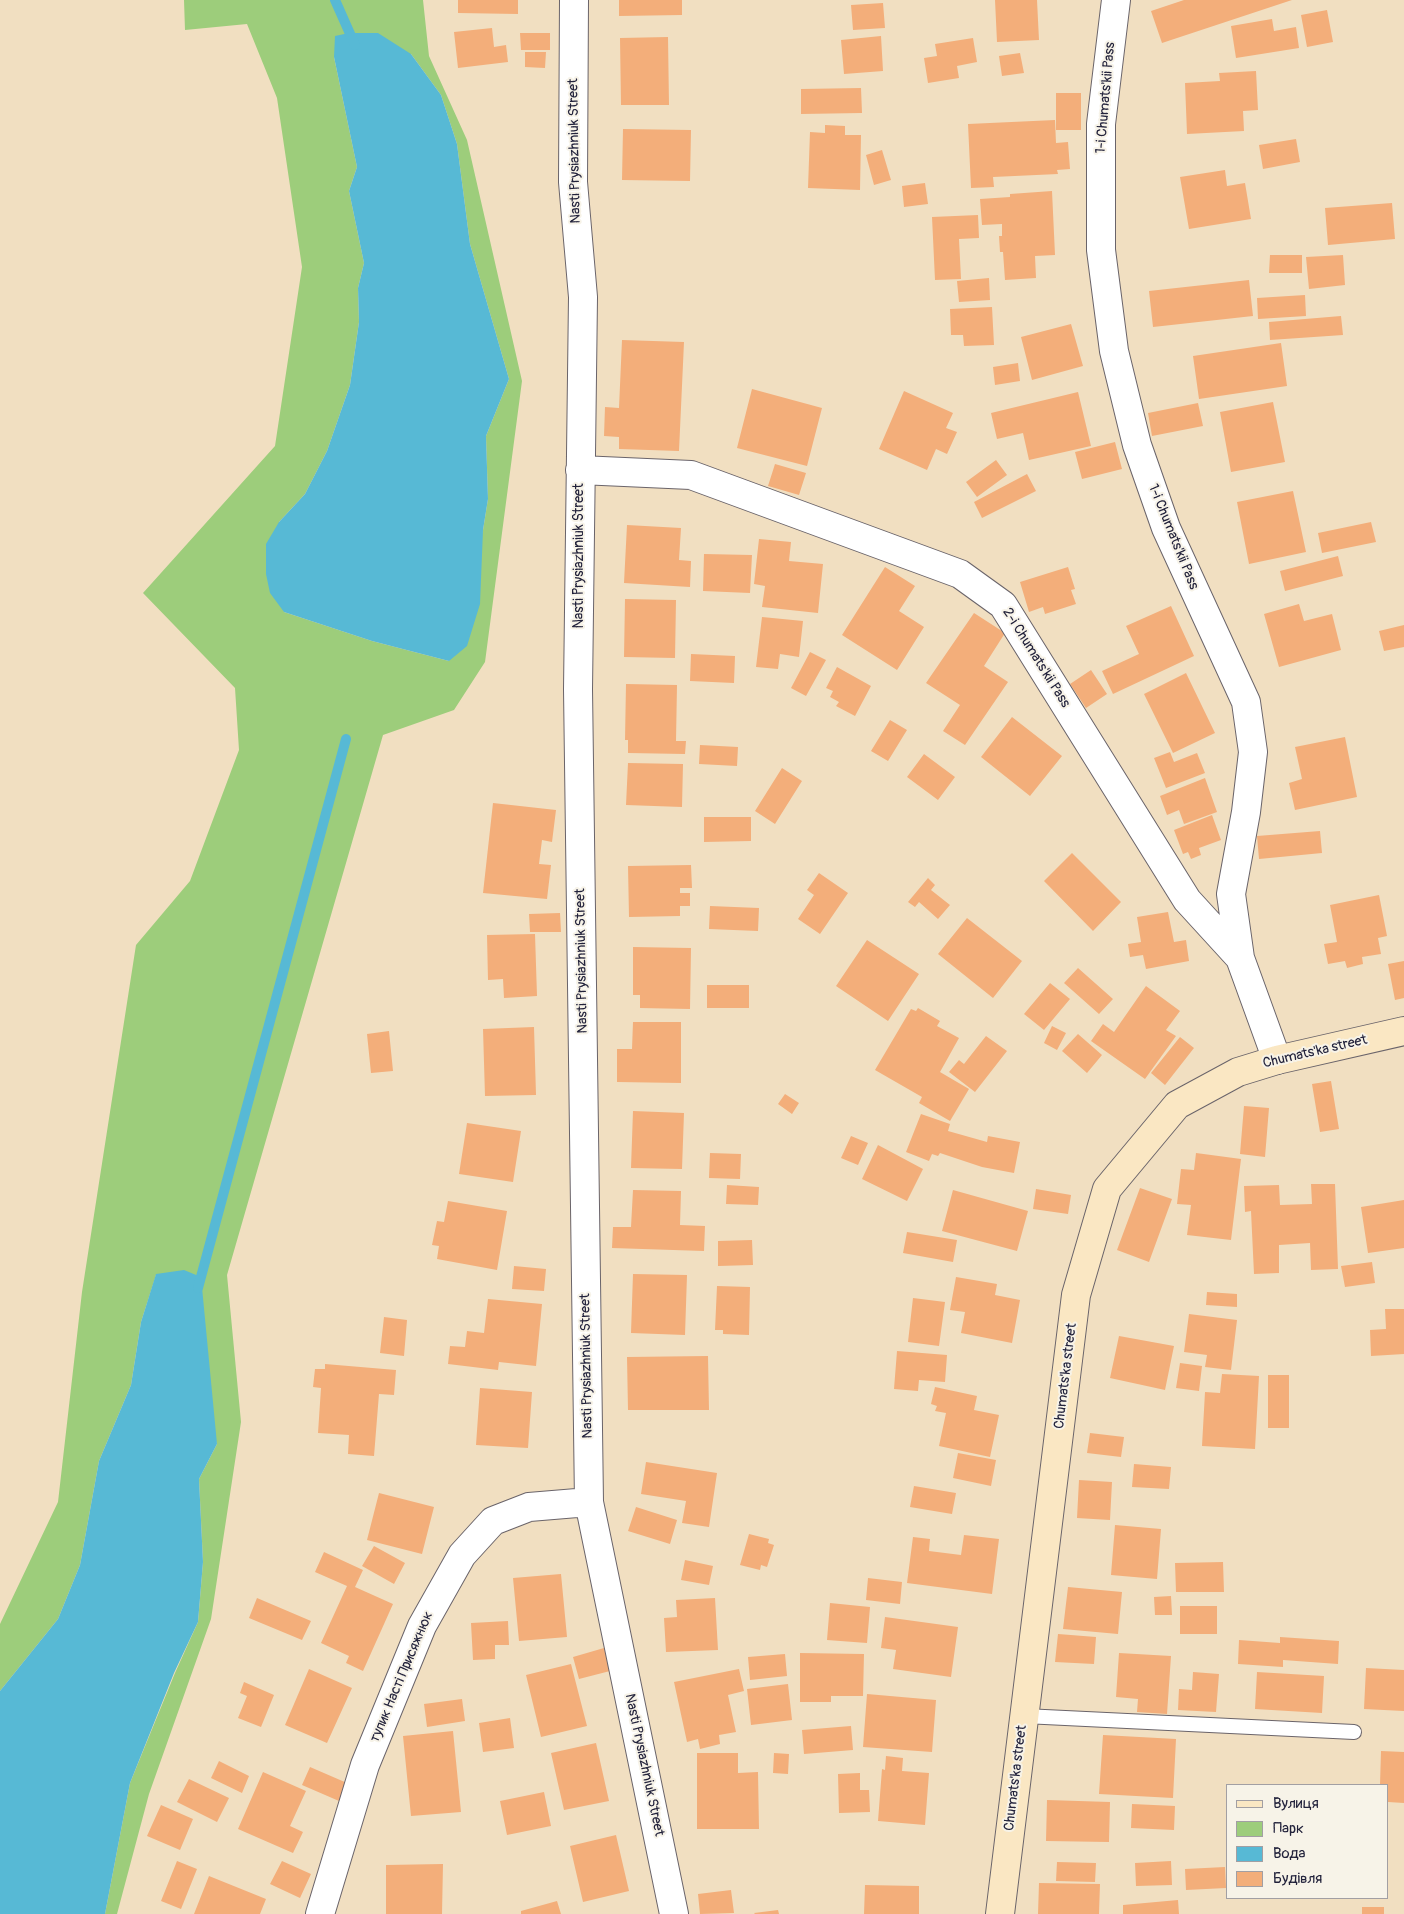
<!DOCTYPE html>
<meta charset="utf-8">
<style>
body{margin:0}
#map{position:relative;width:1404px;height:1914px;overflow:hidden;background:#f1dfc1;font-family:Pangolin,sans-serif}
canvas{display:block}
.legend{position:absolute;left:1226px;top:1784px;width:162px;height:115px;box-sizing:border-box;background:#f7f3e8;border:1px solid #a29fa3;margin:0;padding:6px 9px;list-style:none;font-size:15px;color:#22223b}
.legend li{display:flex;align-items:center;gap:10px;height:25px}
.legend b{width:25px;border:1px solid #a29fa3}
</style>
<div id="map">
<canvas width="1404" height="1914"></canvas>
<ul class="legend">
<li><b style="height:6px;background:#fae7c3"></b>Вулиця</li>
<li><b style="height:14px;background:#9dcd7b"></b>Парк</li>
<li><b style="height:14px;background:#57b9d5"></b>Вода</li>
<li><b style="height:14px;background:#f3ae7a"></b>Будівля</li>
</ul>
</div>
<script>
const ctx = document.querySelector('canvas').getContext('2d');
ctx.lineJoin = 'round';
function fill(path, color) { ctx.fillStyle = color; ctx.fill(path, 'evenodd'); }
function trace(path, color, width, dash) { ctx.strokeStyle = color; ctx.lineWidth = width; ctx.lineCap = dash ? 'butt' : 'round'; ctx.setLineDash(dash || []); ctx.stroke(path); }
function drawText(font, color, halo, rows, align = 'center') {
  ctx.font = font + ' Pangolin,sans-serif'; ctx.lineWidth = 4; ctx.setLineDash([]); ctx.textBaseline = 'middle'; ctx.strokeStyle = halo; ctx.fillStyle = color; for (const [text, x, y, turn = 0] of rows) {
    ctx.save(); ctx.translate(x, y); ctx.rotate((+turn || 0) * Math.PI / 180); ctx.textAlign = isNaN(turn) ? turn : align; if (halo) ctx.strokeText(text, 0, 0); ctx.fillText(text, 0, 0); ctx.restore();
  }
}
fill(new Path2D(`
 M184,0H423L429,56L467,140L522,381L485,662L454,710L383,735L227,1275L241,1422L211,1619L149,1794L117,1914H105L130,1783L175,1673L198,1622L203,1562L199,1479L217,1444L156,1275L141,1322L131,1385L99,1461L80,1565L58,1619L0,1691V1624L58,1502L82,1292L136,945L190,881L239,750L235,688L143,593L275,446L302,267L277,98L247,24L185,30ZM411,54L441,95L457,144L470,244L509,379L486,436L488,499L483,530L449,661L372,641L284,612L279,522L305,494L327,451L350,385L359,322L358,288L364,263L349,191L357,167L334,57Z`), '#9dcd7b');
fill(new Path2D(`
 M349,33H378L411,54L441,95L457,144L470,244L509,379L486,436L488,499L483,530L480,604L467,646L449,661L372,641L284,612L270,593L266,574V544L279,522L305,494L327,451L350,385L359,322L358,288L364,263L349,191L357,167L334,57L335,36Z
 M184,1270L201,1277L217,1444L199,1479L203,1562L198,1622L174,1673L130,1783L105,1914H0V1691L58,1619L80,1565L99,1461L131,1385L141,1322L156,1274Z`), '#57b9d5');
trace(new Path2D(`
 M335,0L355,45
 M198,1288L346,739`), '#57b9d5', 10);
fill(new Path2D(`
 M458,0H518V14L458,13Z
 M619,0H682V15L619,16Z
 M995,0H1037L1039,40L997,42Z
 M1184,0H1292L1162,43L1151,11Z
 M883,3L885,28L853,30L851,5Z
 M1327,10L1333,42L1307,47L1301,15Z
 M1272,19L1274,31L1296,27L1299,48L1236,58L1231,26Z
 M492,28L494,47L506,45L508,62L458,68L454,32Z
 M520,33H550V50H521Z
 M881,36L883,71L844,74L841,40Z
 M668,37L669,105H621L620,38Z
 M973,38L977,62L957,66L959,78L928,83L924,58L937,56L935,44Z
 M525,52H546L545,68L525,67Z
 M1020,53L1024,73L1002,76L999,56Z
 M1256,71L1258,110L1243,111L1244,131L1187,134L1185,83L1220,81L1219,73Z
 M861,88L862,113L801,114V89Z
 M1056,93H1081V130H1056Z
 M1055,120L1056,143L1068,142L1070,169L1057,170L1058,174L993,177L994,187L971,188L968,124Z
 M825,125L845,126V135H861L860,190L808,188L810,132L825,133Z
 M623,129L691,130L690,181L622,180Z
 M1296,139L1300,162L1263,169L1259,145Z
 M882,150L891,180L874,185L866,155Z
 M1225,170L1227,186L1245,183L1251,219L1189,229L1180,177Z
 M925,183L928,204L904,207L902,186Z
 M1052,191L1055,255L1035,256L1036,278L1005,280L1003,252H1000L999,236H1002V224L982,225L980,199L1010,197V194Z
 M1392,203L1395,239L1328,245L1325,208Z
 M978,215L979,238L959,239L961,279L935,280L932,217Z
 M1270,255H1302V273H1269Z
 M1343,255L1345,285L1309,289L1306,257Z
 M989,278L990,300L959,302L957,281Z
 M1249,280L1253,316L1153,327L1149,291Z
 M1305,295L1306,316L1258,319L1257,298Z
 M992,307L994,345L964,346L963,335H951L950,309Z
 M1341,316L1343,335L1270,340L1269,322Z
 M1071,324L1083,366L1032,380L1021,337Z
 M622,340L684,342L679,451L619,449V437L604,436L605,407L619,408Z
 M1281,343L1287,386L1199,399L1193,356Z
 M1018,363L1020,381L995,385L993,367Z
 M752,389L822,408L807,466L737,448Z
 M904,391L953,413L946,428L957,432L947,454L936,449L927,470L879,449Z
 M1078,392L1091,446L1029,460L1023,433L997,439L991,413Z
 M1273,402L1285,462L1231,472L1220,412Z
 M1198,403L1203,426L1152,436L1148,413Z
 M1115,442L1122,469L1082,479L1075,452Z
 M996,460L1007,475L977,497L966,482Z
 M775,464L806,473L799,495L768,486Z
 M1027,474L1036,491L982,518L974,502Z
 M1293,491L1306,552L1249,564L1237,502Z
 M1371,522L1376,542L1322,553L1318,533Z
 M627,525L681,528L679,560L691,561L690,587L624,583Z
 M759,539L791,542L789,561L823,564L818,613L762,607L765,586L754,584Z
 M704,554L752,555L750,593L703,591Z
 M1338,556L1343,576L1285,591L1280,571Z
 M885,567L915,586L899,611L924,627L897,670L842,635Z
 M1068,567L1075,589L1071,590L1076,604L1045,614L1043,607L1029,612L1020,582Z
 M625,599L676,600L675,658L624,657Z
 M1299,604L1304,621L1332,614L1341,650L1279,667L1264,614Z
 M1171,606L1194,656L1113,694L1102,671L1139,654L1126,626Z
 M974,613L1005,633L984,666L1008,682L965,745L943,731L960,705L926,683Z
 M762,617L803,621L799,657L780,654L778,669L756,667Z
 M1404,625V647L1384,651L1379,631Z
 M810,652L826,660L806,696L791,688Z
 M691,654L735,656L734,683L690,681Z
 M837,667L871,686L855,716L836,706L839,702L830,697L833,691L826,688Z
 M1091,670L1107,694L1086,708L1070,684Z
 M1186,673L1215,733L1173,753L1144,694Z
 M626,684L677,685L676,741H686L685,754L628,753V740H625Z
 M1012,717L1062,756L1030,796L981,757Z
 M890,720L907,730L888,761L871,751Z
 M1345,737L1357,797L1295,810L1289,783L1302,779L1295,747Z
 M700,745L738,747L737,766L699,764Z
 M1170,752L1174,762L1197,753L1205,773L1166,788L1154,758Z
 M924,754L955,777L938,800L907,777Z
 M628,763L683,764L682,807L626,805Z
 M782,768L802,781L775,824L755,811Z
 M1205,778L1217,812L1184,824L1179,810L1167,815L1160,796Z
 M493,803L556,810L552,842L542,840L539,864L551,865L547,899L483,893Z
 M1212,815L1221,840L1199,848L1201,855L1191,859L1188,852L1183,854L1174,830Z
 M704,817H751V841L704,842Z
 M1320,831L1322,853L1259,859L1257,836Z
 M1072,853L1121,902L1093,931L1044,881Z
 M691,865L692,888H680V893H690V906H680V916L629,917L628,866Z
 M819,873L848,893L820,934L798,919L814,895L807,890Z
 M928,878L935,885L931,890L950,905L938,919L919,902L915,907L908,902Z
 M1379,895L1387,936L1378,938L1381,954L1362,957L1363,964L1347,968L1345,961L1328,964L1324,944L1337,942L1330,905Z
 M710,906L759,908L758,931L709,929Z
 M1168,912L1174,942L1186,940L1189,961L1146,969L1143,955L1130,957L1128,944L1141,942L1137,917Z
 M560,913L561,932H530L529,914Z
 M967,918L1022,961L993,998L938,954Z
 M535,934L537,996L504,998L503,979L488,980L487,935Z
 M867,940L919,974L888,1021L836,986Z
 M633,947L691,948L690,1009L640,1008V995H633Z
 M1404,961V998L1395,1000L1388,964Z
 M1078,968L1113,999L1099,1014L1064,983Z
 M1050,983L1070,999L1044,1030L1024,1014Z
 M707,985H749V1008H707Z
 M1146,986L1180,1011L1166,1030L1176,1036L1145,1079L1091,1041L1103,1024L1114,1032Z
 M918,1008L940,1021L937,1026L959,1038L940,1072L969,1089L950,1121L919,1103L922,1097L875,1070L911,1009L916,1011Z
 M633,1022H681V1083L617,1082V1049H632Z
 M1052,1026L1066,1033L1057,1050L1044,1043Z
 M534,1027L536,1095L485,1096L483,1029Z
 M389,1031L393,1071L371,1073L367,1034Z
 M1078,1034L1102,1055L1087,1073L1062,1051Z
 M986,1036L1007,1051L975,1092L949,1072L959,1060L964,1064Z
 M1180,1037L1194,1048L1165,1085L1151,1073Z
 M1331,1081L1339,1129L1320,1132L1312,1084Z
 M785,1094L799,1103L792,1114L778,1104Z
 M1244,1106L1269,1108L1265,1157L1240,1154Z
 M633,1111L684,1113L682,1169L631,1168Z
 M921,1114L950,1124L948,1131L987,1142L988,1136L1020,1142L1014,1173L982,1167L940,1153L938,1156L932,1154L929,1161L906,1152Z
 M467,1123L521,1131L513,1182L459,1174Z
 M851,1136L868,1143L858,1165L841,1158Z
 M878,1145L923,1169L907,1201L862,1179Z
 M710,1153L741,1154L740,1179L709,1178Z
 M1196,1153L1241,1159L1231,1240L1187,1235L1191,1205L1177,1204L1181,1169L1194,1170Z
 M1311,1184H1335L1338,1269L1311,1270L1310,1243L1279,1245V1273L1254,1274L1251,1211L1245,1212L1244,1186L1279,1185L1280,1205L1312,1204Z
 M727,1185L759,1187L758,1205L726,1204Z
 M1140,1188L1172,1199L1149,1262L1117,1250Z
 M1036,1189L1071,1195L1068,1214L1033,1209Z
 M633,1190L681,1191L680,1225L705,1226L704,1251L612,1248L613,1227H631Z
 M953,1190L1028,1211L1017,1251L942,1231Z
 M1404,1200V1248L1368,1253L1361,1207Z
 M448,1201L507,1211L497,1270L437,1259L439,1246L432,1245L437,1221L444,1222Z
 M907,1232L957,1240L953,1262L903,1253Z
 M752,1240L753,1265L718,1266V1241Z
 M1372,1262L1375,1283L1345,1287L1341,1266Z
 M514,1266L546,1269L544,1291L512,1289Z
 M633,1274L687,1275L685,1335L631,1333Z
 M956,1277L997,1284L995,1295L1020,1300L1012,1343L961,1333L965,1312L950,1310Z
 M717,1286L750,1287L749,1335L723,1334V1330H715Z
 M1207,1292L1237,1294V1307L1206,1305Z
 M913,1298L945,1302L939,1346L908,1342Z
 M488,1299L542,1304L536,1366L499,1362L498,1370L448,1364L450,1346L465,1347L467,1331L484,1333Z
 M1385,1309H1404V1354L1371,1356L1370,1330L1386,1329Z
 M1189,1314L1237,1320L1231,1370L1205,1367L1207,1355L1184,1352Z
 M384,1317L407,1320L404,1356L380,1353Z
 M1119,1336L1174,1346L1165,1390L1110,1378Z
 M897,1351L947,1355L945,1382L919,1380L918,1391L894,1389Z
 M708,1356L709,1410H628L627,1357Z
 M1180,1363L1202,1366L1199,1391L1176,1388Z
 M325,1364L396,1370L394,1395L379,1394L374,1456L348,1454L349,1435L318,1433L321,1388L313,1387L315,1369H325Z
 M1222,1374L1259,1376L1255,1449L1202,1446L1205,1392L1220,1393Z
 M1268,1375H1289V1428H1268Z
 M935,1387L977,1396L974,1410L999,1415L990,1457L939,1446L946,1413L935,1411L937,1406L931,1404Z
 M480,1388L532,1392L528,1448L476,1445Z
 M1090,1433L1124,1437L1121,1457L1087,1453Z
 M958,1453L996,1460L991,1486L953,1478Z
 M646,1462L717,1473L709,1527L682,1523L686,1501L641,1494Z
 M1134,1464L1171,1467L1169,1489L1132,1487Z
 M1079,1480L1112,1482L1110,1520L1077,1518Z
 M914,1486L956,1493L952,1514L910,1507Z
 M379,1493L434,1507L422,1554L367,1540Z
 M636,1507L677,1520L670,1544L628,1531Z
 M1115,1525L1161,1529L1157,1579L1111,1575Z
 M749,1534L769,1539L768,1543L774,1545L767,1567L761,1565L760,1570L740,1565Z
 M964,1535L999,1539L992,1594L907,1583L913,1537L930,1539L929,1551L961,1555Z
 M374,1546L405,1563L394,1584L362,1566Z
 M324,1552L363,1570L355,1587L393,1604L363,1671L346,1663L349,1656L321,1643L347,1586L315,1572Z
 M685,1560L713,1566L709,1585L681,1580Z
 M1223,1562L1224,1592H1176L1175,1563Z
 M561,1574L567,1637L519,1641L513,1578Z
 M868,1578L902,1582L900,1604L866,1600Z
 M1068,1587L1122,1592L1118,1634L1063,1629Z
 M1171,1596L1172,1615H1155L1154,1597Z
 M257,1598L311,1621L302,1640L249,1618Z
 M715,1598L718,1650L666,1652L664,1618L677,1617L676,1600Z
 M830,1603L870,1607L867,1643L827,1640Z
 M1180,1606H1217V1634H1180Z
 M885,1617L958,1627L951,1677L893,1669L896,1650L881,1648Z
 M508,1621L509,1645H495V1659L473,1660L471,1623Z
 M1058,1634L1096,1637L1094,1664L1055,1662Z
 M1280,1637L1339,1641L1338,1664L1283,1660V1667L1238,1664L1239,1640L1280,1643Z
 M604,1648L610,1671L579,1679L573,1657Z
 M800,1653L864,1654L863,1696H831V1702H800Z
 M1119,1653L1171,1656L1167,1714L1137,1712L1138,1699L1116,1697Z
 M785,1654L787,1676L750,1680L748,1657Z
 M571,1664L587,1726L541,1737L526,1675Z
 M1366,1668L1404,1670V1711L1364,1709Z
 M309,1669L352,1688L327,1743L285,1725Z
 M739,1669L744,1691L728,1695L736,1732L719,1735L720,1744L700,1749L698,1739L687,1742L674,1682Z
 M1193,1672L1219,1674L1216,1712L1178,1710L1179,1689L1192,1690Z
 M1257,1672L1324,1676L1322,1713L1255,1709Z
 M244,1682L274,1695L261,1727L238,1718L247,1696L240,1693Z
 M788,1684L792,1720L751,1725L747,1689Z
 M867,1694L936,1700L932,1752L863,1747Z
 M462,1699L465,1721L427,1727L424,1704Z
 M510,1718L514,1748L483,1752L479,1723Z
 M851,1726L853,1750L804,1754L802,1730Z
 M453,1731L461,1812L411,1816L403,1736Z
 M1103,1735L1176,1739L1173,1798L1099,1794Z
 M596,1743L609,1801L564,1810L551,1753Z
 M1381,1751L1404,1752V1803L1388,1802V1785H1380Z
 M697,1753H738V1773L758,1772L759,1829H697Z
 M774,1753L789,1754L788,1774L773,1773Z
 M886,1756L903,1758L902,1771L929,1773L925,1825L878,1821L882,1769L885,1770Z
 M219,1761L249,1776L242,1793L211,1778Z
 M310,1767L347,1783L339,1801L302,1785Z
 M263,1772L306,1791L290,1826L303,1832L293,1853L238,1829Z
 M860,1773V1790H869L870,1812L839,1813L838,1774Z
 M189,1779L229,1798L217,1822L177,1802Z
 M544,1792L551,1826L507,1835L500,1801Z
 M1047,1800L1110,1802L1109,1842L1046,1841Z
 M1132,1804L1175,1806L1174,1830L1131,1828Z
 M161,1805L193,1819L180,1850L147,1836Z
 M616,1835L629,1891L583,1902L570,1846Z
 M177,1861L197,1869L181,1909L161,1901Z
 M282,1861L311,1874L300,1898L270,1884Z
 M1171,1861L1172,1885L1136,1886L1135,1863Z
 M1057,1862L1096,1863L1095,1882L1056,1881Z
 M443,1864L442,1914H386V1865Z
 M1225,1867L1226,1888L1186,1890L1185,1869Z
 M209,1876L266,1899L260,1914H194Z
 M1039,1883L1100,1884L1099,1914H1038Z
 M865,1885L919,1886V1914H864Z
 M731,1890L734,1913L700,1914L698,1894Z
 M1178,1900L1179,1914H1123V1905Z
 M557,1901L561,1914H521V1911Z
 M1362,1907H1384V1914H1362Z
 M778,1910L779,1914H755L754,1913Z`), '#f3ae7a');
const lane = new Path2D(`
 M1024,1716L1354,1732`);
const street = new Path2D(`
 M574,0L573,182L583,297L578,689L589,1502L674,1914
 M1116,0L1101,124V250L1114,351L1137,445L1166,528L1246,702L1253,752L1246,812L1231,894L1240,958L1277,1060
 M580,470L691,475L960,574L1003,605L1187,900L1240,958
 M320,1914L365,1765L422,1626L462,1555L493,1521L529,1507L589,1502`);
const secondary = new Path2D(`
 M1000,1914L1076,1295L1107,1189L1177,1105L1238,1072L1277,1060L1404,1031`);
trace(lane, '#6a646a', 16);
trace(street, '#6a646a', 30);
trace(secondary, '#6a646a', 30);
trace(lane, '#fff', 14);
trace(street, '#fff', 28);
trace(secondary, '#fae7c3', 28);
drawText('14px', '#22223b', '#f7f3e8', [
 ["1-i Chumats'kii Pass",1106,98,-85],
 ["Nasti Prysiazhniuk Street",575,151,-91],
 ["1-i Chumats'kii Pass",1173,537,68],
 ["Nasti Prysiazhniuk Street",579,556,-90],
 ["2-i Chumats'kii Pass",1036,658,58],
 ["Nasti Prysiazhniuk Street",582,961,-91],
 ["Chumats'ka street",1315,1052,-13],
 ["Nasti Prysiazhniuk Street",587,1366,-91],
 ["Chumats'ka street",1066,1376,-83],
 ["тупик Насті Присяжнюк",402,1677,-67],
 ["Nasti Prysiazhniuk Street",644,1765,78],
 ["Chumats'ka street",1016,1778,-83]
]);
</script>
